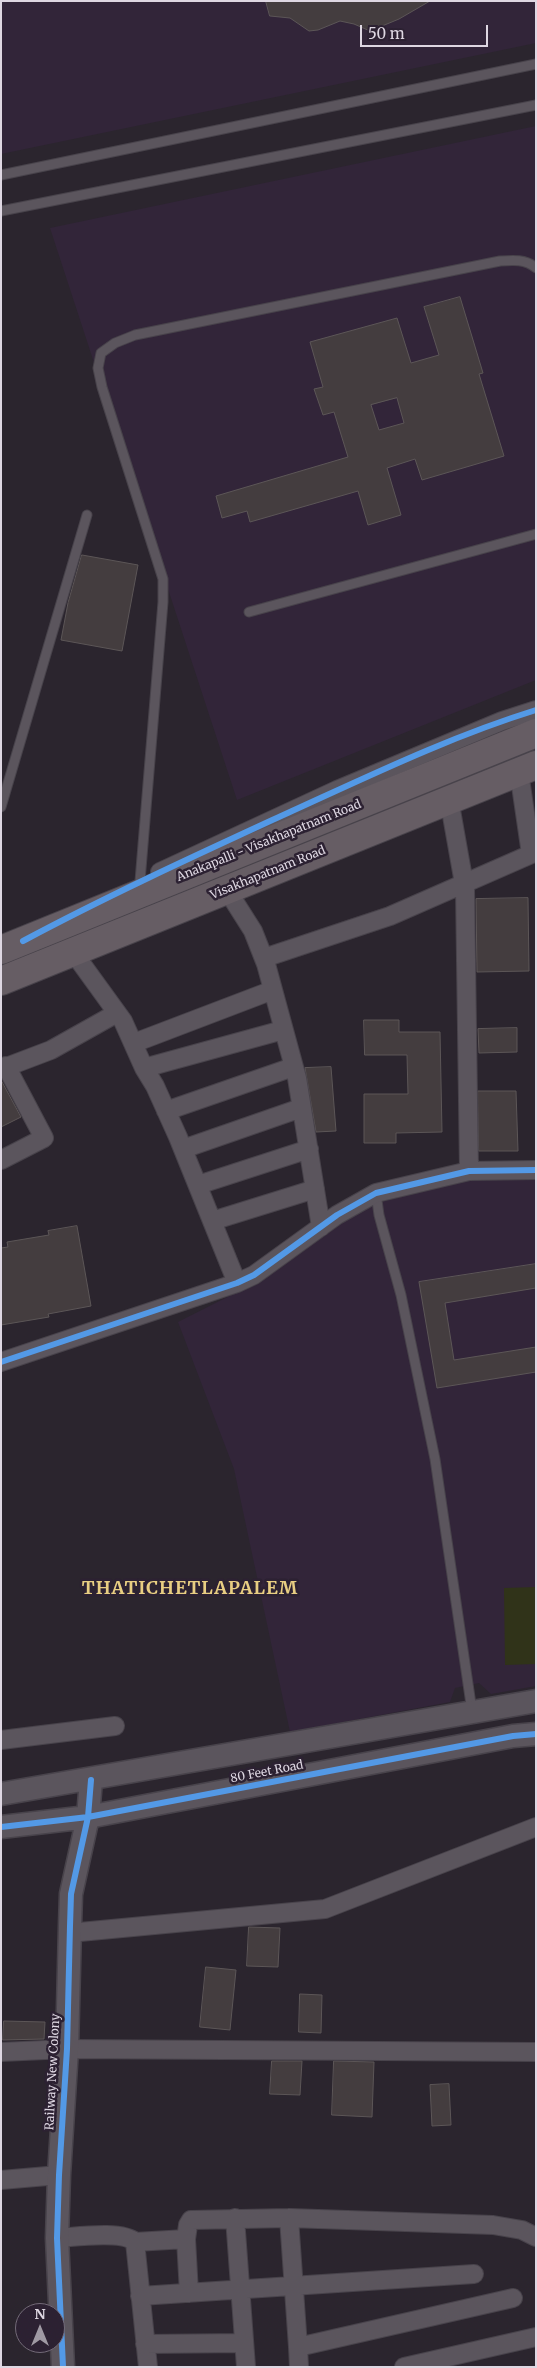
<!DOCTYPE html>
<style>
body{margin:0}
#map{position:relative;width:537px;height:2368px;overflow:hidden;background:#2b252e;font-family:Merriweather,serif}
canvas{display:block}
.frame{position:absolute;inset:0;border:2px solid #ded7e2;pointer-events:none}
.north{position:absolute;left:15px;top:2303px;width:50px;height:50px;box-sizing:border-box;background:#2c2132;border:1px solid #736a78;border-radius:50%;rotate:0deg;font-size:14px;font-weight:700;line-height:20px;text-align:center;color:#ded7e2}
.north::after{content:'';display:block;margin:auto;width:18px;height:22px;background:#9f99a3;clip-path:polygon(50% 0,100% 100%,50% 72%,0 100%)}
.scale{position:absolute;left:360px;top:25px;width:128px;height:22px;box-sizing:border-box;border:2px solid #ded7e2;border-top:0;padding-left:6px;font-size:15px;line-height:18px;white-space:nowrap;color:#ded7e2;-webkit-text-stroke:4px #2c2132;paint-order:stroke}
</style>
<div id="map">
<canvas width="537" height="2368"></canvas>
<div class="frame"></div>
<div class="north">N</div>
<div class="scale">50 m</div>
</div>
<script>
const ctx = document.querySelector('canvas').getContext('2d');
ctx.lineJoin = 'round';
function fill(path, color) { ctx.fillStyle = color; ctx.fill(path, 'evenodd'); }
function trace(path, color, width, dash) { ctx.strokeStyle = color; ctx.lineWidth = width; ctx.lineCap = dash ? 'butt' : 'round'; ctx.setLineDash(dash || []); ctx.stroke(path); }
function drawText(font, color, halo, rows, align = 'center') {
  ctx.font = font + ' Merriweather,serif'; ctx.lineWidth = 5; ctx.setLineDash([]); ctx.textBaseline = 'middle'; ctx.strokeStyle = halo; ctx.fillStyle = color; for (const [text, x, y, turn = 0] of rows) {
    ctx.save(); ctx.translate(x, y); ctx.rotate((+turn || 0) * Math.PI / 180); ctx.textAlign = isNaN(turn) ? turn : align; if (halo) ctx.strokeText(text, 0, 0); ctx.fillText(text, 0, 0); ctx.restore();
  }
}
fill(new Path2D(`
 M1,1H536V43L1,154Z
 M536,126V680L237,800L50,228Z
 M536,1179V1686L491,1694L479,1683L455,1688L450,1702L290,1732L234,1469L178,1322L267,1277L366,1206L465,1180Z`), '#322539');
fill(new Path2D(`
 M536,1587V1664L505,1665L504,1588Z`), '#303319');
const building = new Path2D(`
 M266,1H430L399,19L370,31L354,24L340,21L318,30L309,31L290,18L270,16Z
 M460,297L483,373L479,374L504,456L422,480L415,459L387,468L401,515L368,525L358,491L250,522L247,511L222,518L216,496L348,457L334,412L323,415L314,389L323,387L310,342L397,318L411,363L439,355L424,307ZM397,398L404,423L379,430L371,405Z
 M82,555L138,565L122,651L61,640L68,603Z
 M528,898L529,971L477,972L476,899Z
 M364,1020H399V1032H440L442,1132L396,1133V1143H364V1094H408L407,1055H365Z
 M517,1028V1052L479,1053L478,1029Z
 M331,1067L336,1131L316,1132L305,1068Z
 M1,1080L21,1117L1,1127Z
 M478,1091H516L518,1151H479Z
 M77,1226L91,1306L48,1314L49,1317L1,1325V1248L8,1247L7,1242L49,1235L48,1231Z
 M536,1264V1288L445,1303L454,1360L536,1347V1372L437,1388L419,1282Z
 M249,1927L280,1928L278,1967L247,1966Z
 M206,1967L236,1970L230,2030L200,2027Z
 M300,1994L322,1995L321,2033L299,2032Z
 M4,2021L45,2022L44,2039L3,2040Z
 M272,2061H302L300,2095L270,2094Z
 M334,2061L374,2062L372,2117L332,2115Z
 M449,2084L451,2125L432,2126L430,2085Z`);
fill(building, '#443d3f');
trace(building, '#5c5657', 1);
const service = new Path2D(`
 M1,175L536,64
 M1,211L536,105
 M249,612L536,534
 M1,807L87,515
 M140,881L163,602V579L102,387L98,368L101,353L115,343L135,335L500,261C513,260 526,259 536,268
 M376,1193L379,1215L401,1295L435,1459L472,1711`);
const minor = new Path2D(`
 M519,772L531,854
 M449,799L465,889L469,1171
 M160,872L337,790L502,721L536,710
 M227,890L253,931L266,964L297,1078L321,1227
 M73,952L123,1021L144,1068L155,1086L178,1137L237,1283
 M264,958L390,916L536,852
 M134,1043L273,990
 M144,1068L283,1030
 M1,1069L51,1050L117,1013
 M166,1111L293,1067
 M183,1149L301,1108
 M1,1160L44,1138L6,1066
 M198,1185L309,1149
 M212,1221L315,1189
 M1,1362L237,1283L254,1275L337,1215L376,1193L469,1171L536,1170
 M1,1740L115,1726
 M69,1933L325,1909L536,1827
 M1,2052L67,2049L536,2052
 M1,2180L59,2175
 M235,2218L246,2367
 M289,2218L298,2347
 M57,2238C76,2237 122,2230 135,2242L148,2367
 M186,2239L189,2293
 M135,2242L186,2239L188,2225L191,2220L289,2218L493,2225L522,2230L536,2237
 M140,2296L474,2274
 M145,2344L244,2343
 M299,2367L298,2347L513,2298
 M404,2367L536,2337`);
const tertiary = new Path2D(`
 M1,1794L536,1701
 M1,1827L88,1817L513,1736L536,1734
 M63,2367L57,2238L59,2175L67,2049L70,1926L71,1894L88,1817L91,1780`);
const primary = new Path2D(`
 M1,950L536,733
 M1,981L536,765`);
trace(service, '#48434b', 11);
trace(minor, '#48434b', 20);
trace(tertiary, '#48434b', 25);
trace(primary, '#48434b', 30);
trace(service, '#5b555d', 9);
trace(minor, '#5b555d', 18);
trace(tertiary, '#5b555d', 22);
trace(primary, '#665d64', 28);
trace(new Path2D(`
 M23,941C111,894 201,853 292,811C371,775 452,736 536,710
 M1,1362L237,1283L254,1275L337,1215L376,1193L469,1171L536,1170
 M1,1827L88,1817L513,1736L536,1734
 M63,2367L57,2238L59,2175L67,2049L70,1926L71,1894L88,1817L91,1780`), '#5399e6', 6);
drawText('12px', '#ded7e2', '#2c2132', [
 ["Anakapalli - Visakhapatnam Road",269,841,-22],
 ["Visakhapatnam Road",268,873,-22],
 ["80 Feet Road",267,1772,-11],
 ["Railway New Colony",53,2072,-87]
]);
ctx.letterSpacing = '1px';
drawText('bold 18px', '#e8ce82', '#2c2132', [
 ["THATICHETLAPALEM",190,1589]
]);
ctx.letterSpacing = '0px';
</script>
